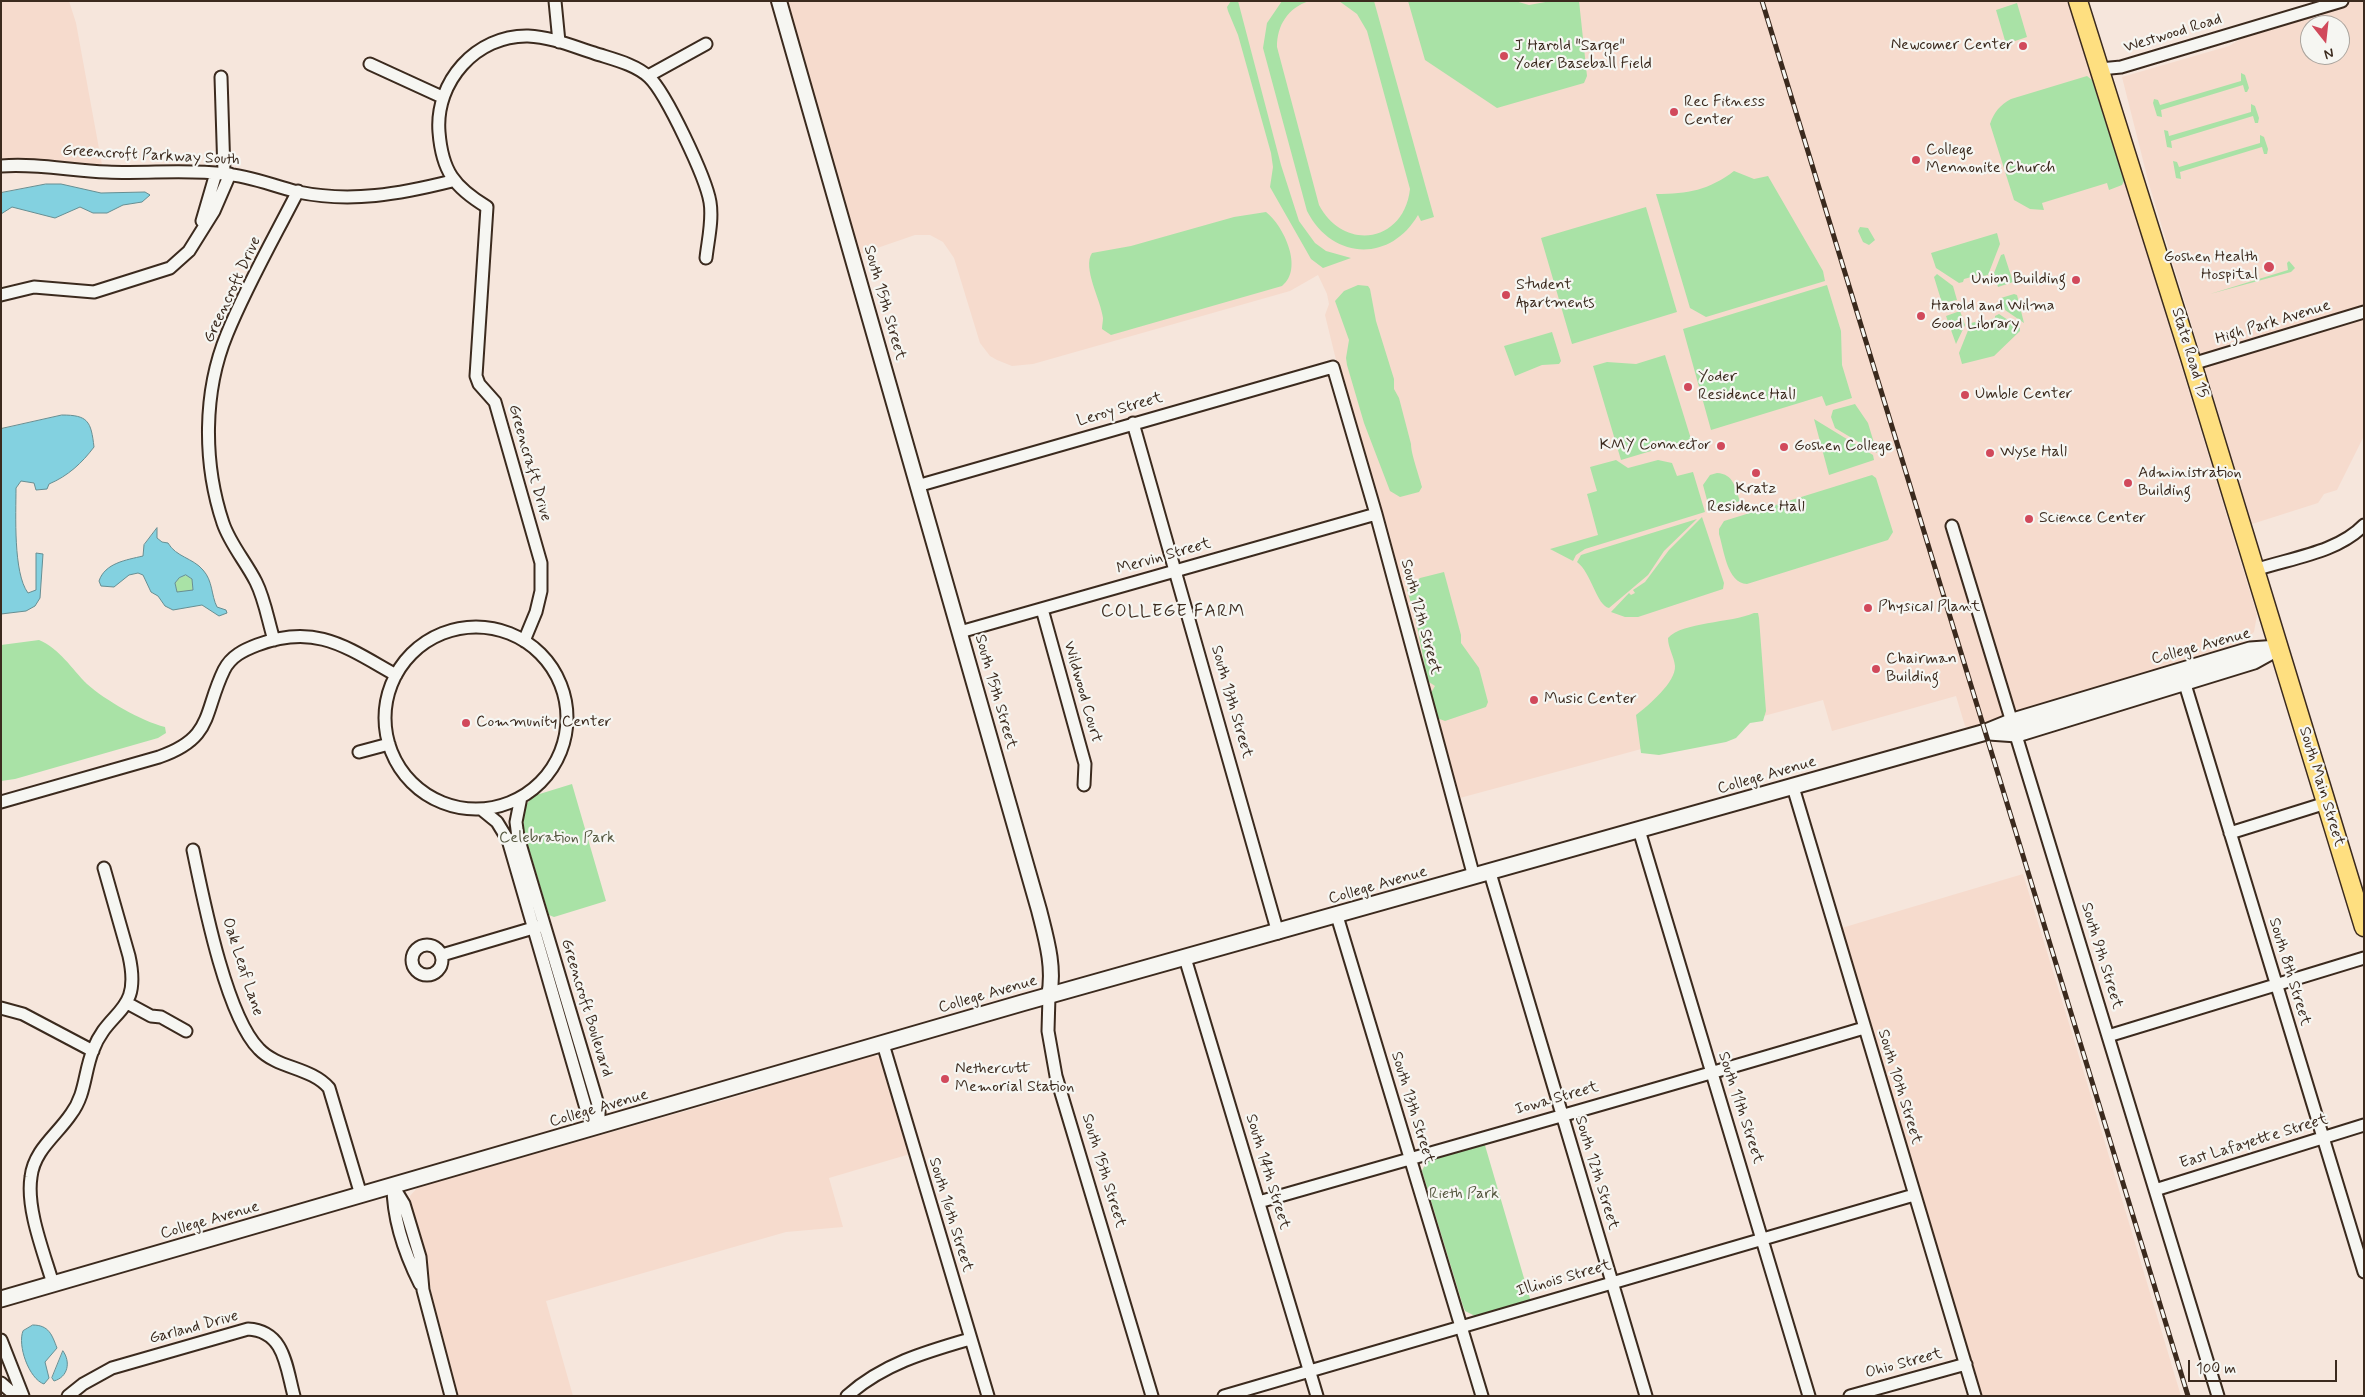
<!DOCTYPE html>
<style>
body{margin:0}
#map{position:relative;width:2365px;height:1397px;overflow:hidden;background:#f6e6dc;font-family:Mynerve,sans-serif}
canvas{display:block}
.frame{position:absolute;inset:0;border:2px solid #3b2a1e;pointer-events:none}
.north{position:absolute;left:2300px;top:15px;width:50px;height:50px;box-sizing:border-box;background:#f6f6f2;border:1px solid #aba49d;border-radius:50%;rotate:164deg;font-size:14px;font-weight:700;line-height:20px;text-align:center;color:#3b2a1e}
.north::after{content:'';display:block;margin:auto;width:18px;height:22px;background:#d1495b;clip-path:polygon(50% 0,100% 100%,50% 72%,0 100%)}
.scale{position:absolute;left:2188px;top:1360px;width:149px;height:22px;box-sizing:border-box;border:2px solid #3b2a1e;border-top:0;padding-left:6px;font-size:15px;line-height:18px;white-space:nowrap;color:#3b2a1e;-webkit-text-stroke:4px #f6f6f2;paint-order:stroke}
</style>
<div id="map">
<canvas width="2365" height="1397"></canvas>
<div class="frame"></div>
<div class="north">N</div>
<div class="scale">100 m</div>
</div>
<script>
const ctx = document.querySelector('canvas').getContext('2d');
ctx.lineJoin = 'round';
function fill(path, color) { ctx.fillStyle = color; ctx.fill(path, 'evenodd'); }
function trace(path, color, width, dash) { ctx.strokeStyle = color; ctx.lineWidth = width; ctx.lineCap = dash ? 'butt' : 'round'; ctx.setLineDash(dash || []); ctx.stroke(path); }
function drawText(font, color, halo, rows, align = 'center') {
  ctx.font = font + ' Mynerve,sans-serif'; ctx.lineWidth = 4.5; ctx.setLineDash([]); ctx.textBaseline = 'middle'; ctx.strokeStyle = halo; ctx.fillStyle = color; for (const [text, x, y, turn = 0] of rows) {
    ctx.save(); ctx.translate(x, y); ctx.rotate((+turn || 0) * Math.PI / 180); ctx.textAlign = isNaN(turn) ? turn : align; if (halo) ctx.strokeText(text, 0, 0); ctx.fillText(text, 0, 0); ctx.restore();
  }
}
fill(new Path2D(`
 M1,1H69L76,23L102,165L33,160H1Z
 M784,1H2067L2124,178L2257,615L2254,632L2239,646L1971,728L1965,726L1956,696L1832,731L1823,700L1456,799L1388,529L1337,364L1325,315L1329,304L1327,294L1318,275L1290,291L1033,364L1012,366L997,360L990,356L980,343L954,258L943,242L930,235H915L854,256Z
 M2355,1H2364V436L2337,490L2324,494L2318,503L2252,524L2149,184L2122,77L2229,46L2250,33ZM2310,25H2340V55H2310Z
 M2023,874L2075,1043L2181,1396H1975L1835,930Z
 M872,1054L881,1059L910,1154L829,1178L843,1227L786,1232L546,1301L573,1396H459L432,1296L425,1258L409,1203L410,1196L418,1187L753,1092L783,1080Z`), '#f6dbcd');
fill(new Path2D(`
 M1231,1H1238L1281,165L1299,221L1315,243L1326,251L1351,258L1323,268L1311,259L1270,187L1273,167L1271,153L1238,35L1228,11L1227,7Z
 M1282,1H1309C1288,8 1277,25 1277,47L1319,205C1344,252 1404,243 1410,189L1367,31L1357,14L1339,1H1374L1434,217L1421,221L1418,215C1390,263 1332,260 1307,211L1263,48L1267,23Z
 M1408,1H1515L1529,5L1551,1H1579L1587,76L1584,83L1497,108L1425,60Z
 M2017,3L2027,37L2006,44L1996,10Z
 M2241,73L2245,75L2249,88L2247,92H2245L2243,85L2161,110L2162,117L2157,116L2153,103L2154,99L2158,100L2160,105L2241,81Z
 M2087,76L2092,80L2124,181L2122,185L2109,190L2107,183L2042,203L2044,210L2030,209L2014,200L1990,124C1994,112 2000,105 2011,99Z
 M2251,104L2255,106L2259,118L2258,123H2255L2253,116L2171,141L2172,148L2167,147L2164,130L2168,131L2169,136L2251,112Z
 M2260,135L2264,137L2268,149L2267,154H2264L2262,147L2180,172L2181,179L2176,178L2173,161L2177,162L2179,167L2260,143Z
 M1734,171L1754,179L1768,176L1823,271L1825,281L1706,317L1690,308L1656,194C1688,194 1709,190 1734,171Z
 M1646,207L1677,312L1572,344L1541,238Z
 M1266,212C1284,226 1304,269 1282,286L1111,335L1102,329C1102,325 1103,322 1103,318C1101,300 1082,268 1092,253L1131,246L1234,217Z
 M1860,227L1868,228L1875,240L1869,245L1863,242L1858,231Z
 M1997,233L2000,244L1988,275L1983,276L1982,274L1964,279L1963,282L1959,283L1936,268L1931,253Z
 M2004,254L2013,282L1998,287L1994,273L2001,255Z
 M2289,261L2295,268L2291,272L2210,294L2288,270L2287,263Z
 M1937,274L1953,286L1957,300L1942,303L1934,277Z
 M1358,285L1368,286L1370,289L1376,321L1394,379V389L1399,398L1411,444C1411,454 1419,475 1422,487L1419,492L1400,497L1390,491L1364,423L1347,365L1346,358L1349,340L1335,301L1344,291Z
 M1827,285L1841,331L1842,365L1852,398L1826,406L1822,396L1711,430L1683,329Z
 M2014,294L2017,295L2024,323L2005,310L2001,298Z
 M1960,311L1965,325L1956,344L1946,316Z
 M1999,314L2020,328V331L1994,356L1962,364L1959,353L1971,323L1975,322L1977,324L1995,318V316Z
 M1552,332L1561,361L1559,364L1542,365L1515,376L1504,346Z
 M1665,355L1691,439L1621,460L1593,366L1607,362L1636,364Z
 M1855,404L1868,423L1877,453L1835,428L1831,417L1833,410Z
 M1814,419L1873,455L1874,460L1829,475Z
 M1616,460L1628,468L1658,460L1672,463L1677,476L1693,472L1705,512L1585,549L1576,555L1573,561L1550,549L1598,535L1587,494L1597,491L1590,467Z
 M1717,473C1734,474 1735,488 1740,501L1710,511L1703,485L1710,475Z
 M1872,475L1876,478L1893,532L1888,540L1747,584C1727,583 1724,550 1719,534V529L1724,521Z
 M1702,517L1724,583L1723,589L1638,617H1625L1611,612L1629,593L1631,595L1635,593L1633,590L1645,582L1669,550Z
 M1697,519L1664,551L1648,575L1609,608C1597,606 1591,572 1577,562L1581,555Z
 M1444,572L1461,635V643L1479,668L1488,702L1486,707L1445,721L1437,718L1431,693L1435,686L1429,682L1427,677L1416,621L1407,589L1420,578Z
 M186,575L192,579L193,591L177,592L175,583L179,578Z
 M1754,613H1758L1759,618L1766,711L1763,721L1750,723L1736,738L1726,742L1659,755L1641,753L1636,715C1649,705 1676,682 1675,666C1674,656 1668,648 1668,638C1682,622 1731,623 1754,613Z
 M39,640C60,649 71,668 87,684C105,700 141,721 165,727L166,733L158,738L15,779L1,781V645Z
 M572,784L606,901L554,917L549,915L524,832L523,809L533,796Z
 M1484,1142L1531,1302L1475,1316L1465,1311L1463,1306L1422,1171L1427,1160L1432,1157Z`), '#a9e2a6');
const water = new Path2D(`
 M46,184H61L101,193L145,192L150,195L142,202L123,205L107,213H93L80,207L55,218L12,207L1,214V193Z
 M62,415C88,415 91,421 94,447C82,463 68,476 49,484L47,489L36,490L34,483L21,481L16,488C16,514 13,573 28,593L36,590V553L43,554L40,598L35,606L26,611L1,614V429Z
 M157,528V538L162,542L168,543C176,557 193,558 203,570C213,581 211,595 217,607L226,610L227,613L219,616L202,605L173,610L165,606L158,596L151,592L143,575L138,573L129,575L114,587L101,586L99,581C105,563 126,560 143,556L144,545ZM186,575L192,579L193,590L177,592L175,583L179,578Z
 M33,1325C49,1325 52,1335 57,1348L45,1362L49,1378L44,1384C29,1379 17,1345 23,1331Z
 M63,1351C71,1362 68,1377 54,1381L52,1378Z`);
fill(water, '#83d1e0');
trace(water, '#668e92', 1);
const minor = new Path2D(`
 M555,1L559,42
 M370,64L442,97
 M2100,69L2121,67L2342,1
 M648,76L706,44
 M221,77L224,173
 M1,166C37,163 72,171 107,172C146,174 186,169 225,174C251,176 273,186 298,192C351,203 400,194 452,181
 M202,221L216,173
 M1,295L34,287L94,292L170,268L189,251L214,211L230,174
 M2192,364L2364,312
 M1133,423L1278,933
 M917,486L1333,367L1376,514L1474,877
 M1952,526L2218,1396
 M2255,570C2290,558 2337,553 2364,525
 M1042,609L1085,764L1084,785
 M385 718a91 91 0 1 1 182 0a91 91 0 1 1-182 0Z
 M960,632L1376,514
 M274,640C268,621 265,600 256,582C246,562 230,544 223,523C203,463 203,392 227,334C247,285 274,238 298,191
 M524,641L536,612L541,591V563L495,402L479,384L476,376L487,207C454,187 442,171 439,132C435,82 476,35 528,36C551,37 572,46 594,53C612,59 635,64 649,77C666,93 706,178 710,202C713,220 708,240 706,258
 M2184,681L2364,1272
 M359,752L389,744
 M1793,787L1975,1396
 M521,797L516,822L518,837L599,1108V1127
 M1,802L159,757C214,738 203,713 224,670C231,656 244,650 257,645C316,623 346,647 396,675
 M481,809L497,822L508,840L587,1112L599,1127
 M1639,830L1809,1396
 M2230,833L2326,803
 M193,850C203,898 226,1016 259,1049C278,1069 311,1067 329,1088L361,1195
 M1490,873L1646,1396
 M1337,916L1482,1396
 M412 960a15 15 0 1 1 30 0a15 15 0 1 1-30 0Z
 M442,955L540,926
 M1185,958L1317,1396
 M1049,996L1048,1031L1056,1076L1152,1396
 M127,1003L151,1016L161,1017L186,1031
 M1,1008L23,1014L93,1051
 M2108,1036L2364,958
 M883,1044L988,1396
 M393,1186L404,1204L420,1257L423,1290L451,1396
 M393,1186C393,1221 405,1254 420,1284
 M2155,1190L2364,1125
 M1259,1202C1461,1144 1663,1088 1864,1028
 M53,1284C44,1253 26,1209 31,1177C34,1150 57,1135 71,1114C86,1094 84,1072 93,1050C109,1008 142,1014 129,956L104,868
 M1,1340L23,1396
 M1,1383L16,1396
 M68,1396L83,1384L112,1368L248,1329C285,1331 286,1367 294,1396
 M847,1396C883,1364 925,1352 970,1339
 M1224,1396L1914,1195
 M1850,1396L1966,1364`);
const tertiary = new Path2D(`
 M779,1L1039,910C1046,938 1055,967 1049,996`);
const secondary = new Path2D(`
 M1989,732L2017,734L2254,661L2272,651
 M1,1299L1022,1003L1986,732L2013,721L2250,650L2278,648`);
const primary = new Path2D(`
 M2078,1L2190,357L2364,927`);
trace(minor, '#3b2a1e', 15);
trace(tertiary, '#3b2a1e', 18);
trace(secondary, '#3b2a1e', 19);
trace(primary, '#3b2a1e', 21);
trace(minor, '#f6f6f2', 11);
trace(tertiary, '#f6f6f2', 14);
trace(secondary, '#f6f6f2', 15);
trace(primary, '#fedf80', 18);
const rail = new Path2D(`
 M1762,1L2188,1396`);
trace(rail, '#3b2a1e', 5);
trace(rail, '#f6f6f2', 3, [9]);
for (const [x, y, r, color] of [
 [2023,46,5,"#d1495b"],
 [1504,56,5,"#d1495b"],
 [1674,112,5,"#d1495b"],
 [1916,160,5,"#d1495b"],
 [2269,267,6,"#d1495b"],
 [2076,280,5,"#d1495b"],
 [1506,295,5,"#d1495b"],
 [1921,316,5,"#d1495b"],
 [1688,387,5,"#d1495b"],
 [1965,395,5,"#d1495b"],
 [1721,446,5,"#d1495b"],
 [1784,447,5,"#d1495b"],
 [1990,453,5,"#d1495b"],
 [1756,473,5,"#d1495b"],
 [2128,483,5,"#d1495b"],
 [2029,519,5,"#d1495b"],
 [1868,608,5,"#d1495b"],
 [1876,669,5,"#d1495b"],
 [1534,700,5,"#d1495b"],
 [466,723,5,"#d1495b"],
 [945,1079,5,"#d1495b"]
]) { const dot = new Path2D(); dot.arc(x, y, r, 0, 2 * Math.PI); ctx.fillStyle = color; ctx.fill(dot); trace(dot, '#f6f6f2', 2); }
drawText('16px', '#3b2a1e', '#f6f6f2', [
 ["Westwood Road",2173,34,-17],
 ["Greencroft Parkway South",151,156,3],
 ["Greencroft Drive",233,290,-65],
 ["South 15th Street",884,303,74],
 ["High Park Avenue",2273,323,-17],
 ["State Road 15",2189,353,73],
 ["Leroy Street",1120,410,-16],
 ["Greencraft Drive",529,463,74],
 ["Mervin Street",1164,557,-16],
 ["South 12th Street",1420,617,75],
 ["College Avenue",2201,647,-15],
 ["South 15th Street",995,692,74],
 ["Wildwood Court",1082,692,74],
 ["South 13th Street",1231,702,74],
 ["College Avenue",1767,776,-16],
 ["South Main Street",2321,787,73],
 ["College Avenue",1378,886,-16],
 ["South 9th Street",2101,956,73],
 ["Oak Leaf Lane",242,967,72],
 ["South 8th Street",2289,972,73],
 ["College Avenue",988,995,-16],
 ["Greencroft Boulevard",586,1008,73],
 ["South 10th Street",1899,1087,73],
 ["Iowa Street",1557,1099,-16],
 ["South 13th Street",1412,1108,73],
 ["South 11th Street",1740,1108,72],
 ["College Avenue",599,1109,-16],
 ["East Lafayette Street",2254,1142,-17],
 ["South 15th Street",1103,1171,73],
 ["South 14th Street",1267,1172,73],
 ["South 12th Street",1596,1173,73],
 ["South 16th Street",950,1215,73],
 ["College Avenue",210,1221,-16],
 ["Illinois Street",1564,1279,-16],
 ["Garland Drive",194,1328,-15],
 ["Ohio Street",1904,1364,-15]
]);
drawText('16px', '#3b2a1e', '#f6f6f2', [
 ["Newcomer Center",2013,46,"right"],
 ["J Harold \"Sarge\"",1514,47],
 ["Yoder Baseball Field",1514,65],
 ["Rec Fitness",1684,103],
 ["Center",1684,121],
 ["College",1926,151],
 ["Mennonite Church",1926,169],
 ["Goshen Health",2258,258,"right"],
 ["Hospital",2258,276,"right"],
 ["Union Building",2066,280,"right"],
 ["Student",1516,286],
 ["Apartments",1516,304],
 ["Harold and Wilma",1931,307],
 ["Good Library",1931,325],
 ["Yoder",1698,378],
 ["Residence Hall",1698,396],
 ["Umble Center",1975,395],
 ["KMY Connector",1711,446,"right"],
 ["Goshen College",1794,447],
 ["Wyse Hall",2000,453],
 ["Administration",2138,474],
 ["Building",2138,492],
 ["Kratz",1756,490,"center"],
 ["Residence Hall",1756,508,"center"],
 ["Science Center",2039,519],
 ["Physical Plant",1878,608],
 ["Chairman",1886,660],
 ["Building",1886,678],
 ["Music Center",1544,700],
 ["Community Center",476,723],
 ["Nethercutt",955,1070],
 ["Memorial Station",955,1088]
], 'left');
drawText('16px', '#565840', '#f6f6f2', [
 ["Celebration Park",557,839],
 ["Rieth Park",1464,1195]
]);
ctx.letterSpacing = '1px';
drawText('18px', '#3b2a1e', '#f6f6f2', [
 ["COLLEGE FARM",1173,612]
]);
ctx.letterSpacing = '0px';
</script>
